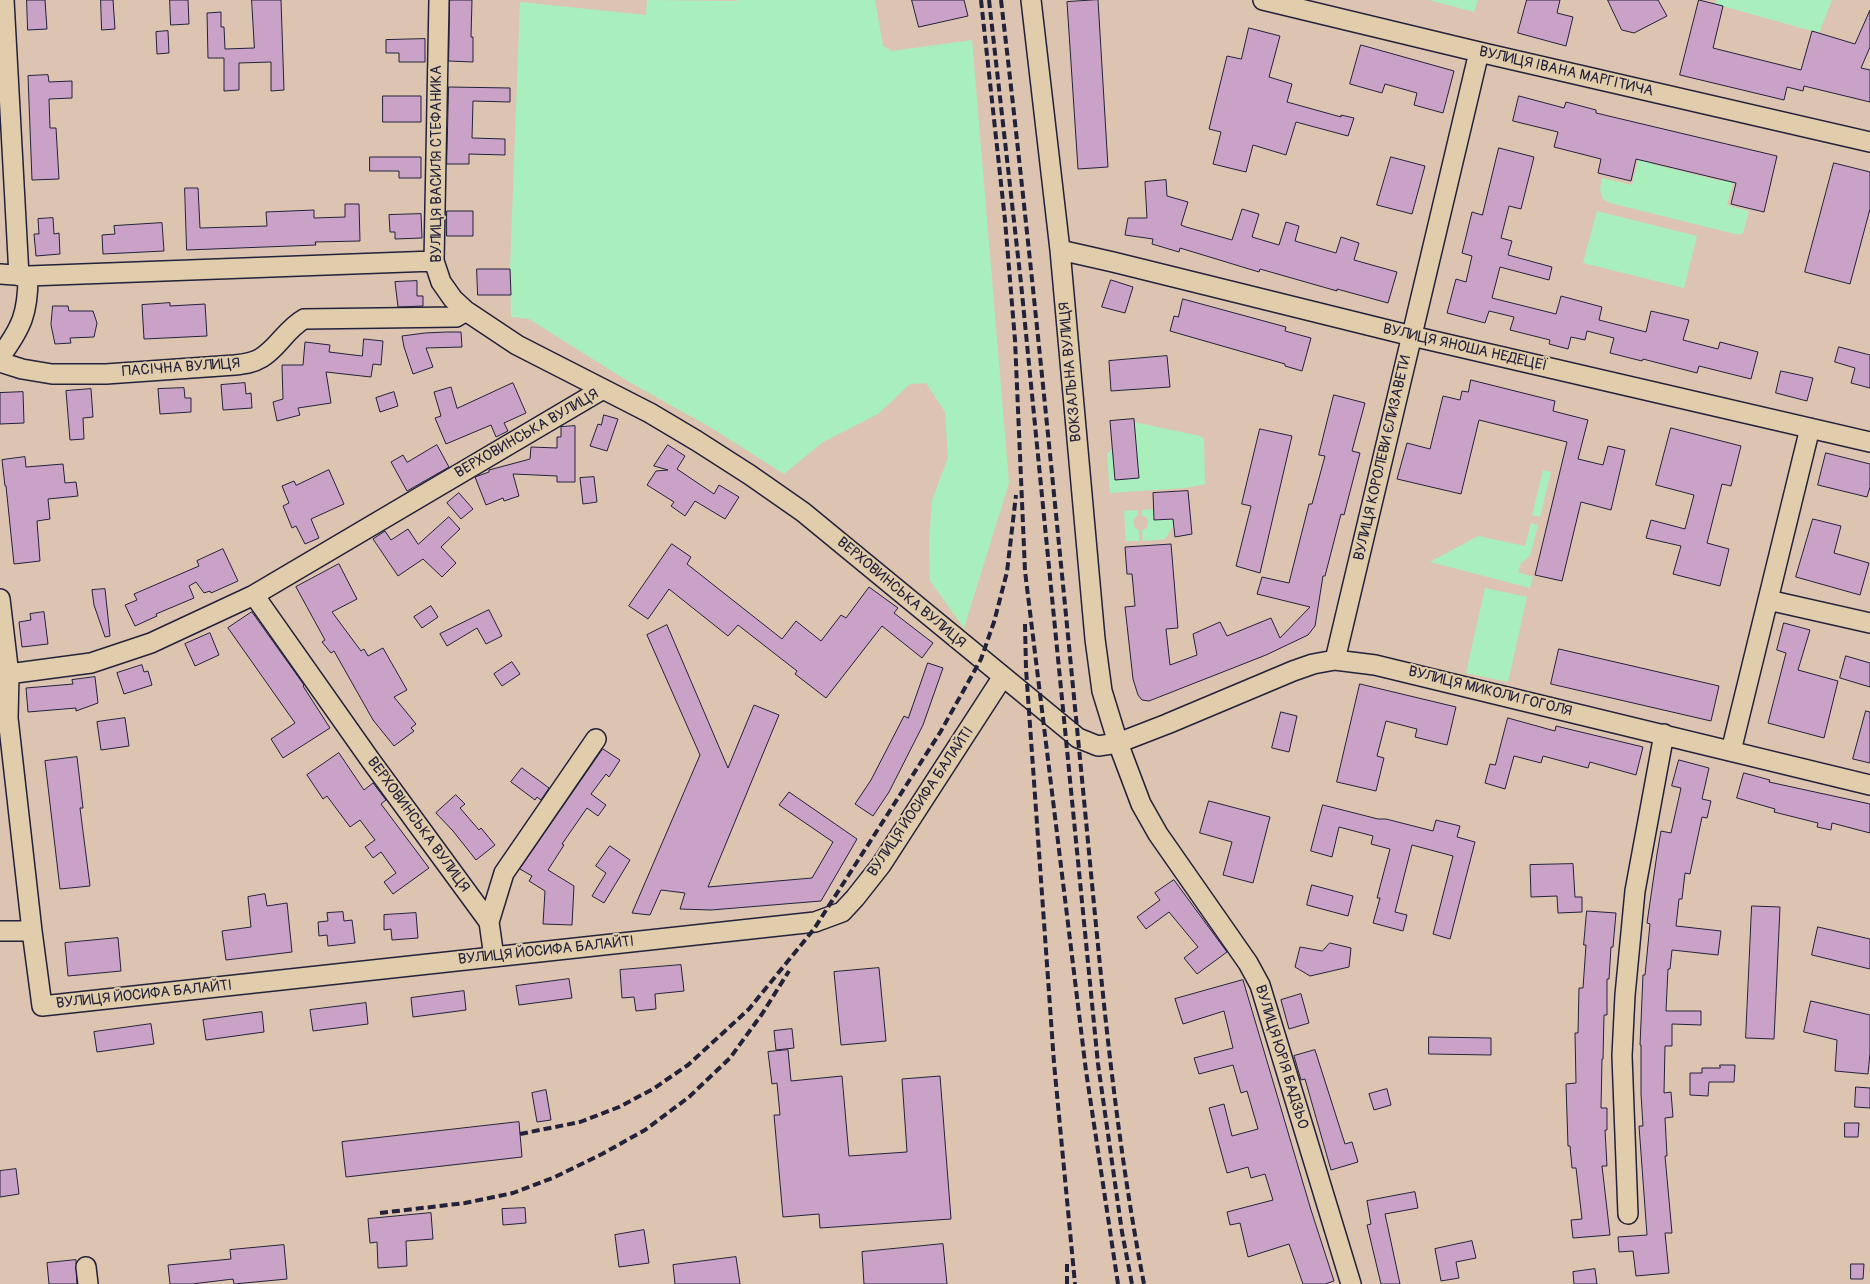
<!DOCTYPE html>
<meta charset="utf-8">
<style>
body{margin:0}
canvas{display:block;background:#ddc4b1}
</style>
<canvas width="1870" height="1284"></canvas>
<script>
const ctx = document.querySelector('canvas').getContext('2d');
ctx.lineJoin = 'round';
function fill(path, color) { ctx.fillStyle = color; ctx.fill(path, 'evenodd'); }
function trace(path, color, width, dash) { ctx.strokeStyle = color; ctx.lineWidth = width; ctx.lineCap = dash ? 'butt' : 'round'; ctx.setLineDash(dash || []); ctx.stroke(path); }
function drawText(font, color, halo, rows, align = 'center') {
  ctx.font = font + ' Pangolin,sans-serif'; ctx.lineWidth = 4; ctx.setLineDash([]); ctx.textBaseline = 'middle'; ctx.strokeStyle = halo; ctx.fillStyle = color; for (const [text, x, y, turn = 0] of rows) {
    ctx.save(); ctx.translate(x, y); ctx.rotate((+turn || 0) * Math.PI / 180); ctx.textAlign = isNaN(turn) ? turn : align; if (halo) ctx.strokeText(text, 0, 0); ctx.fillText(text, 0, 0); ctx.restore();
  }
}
fill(new Path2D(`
 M647,0L737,1V0H875L883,46L892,51L972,40L1009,483L964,628L930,581L929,544L932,500L948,458L945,412L926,383L910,384L878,414L823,442L784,474L710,427L631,383L529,319L511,317L510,269L520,2L646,15Z
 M1429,0H1478L1474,12Z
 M1717,0H1832L1819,33L1715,4Z
 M1639,157L1653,160L1652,164L1721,181L1722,177L1734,180L1727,204L1729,206L1749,211L1743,233L1739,235L1610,203L1603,199L1600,190L1602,178L1632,185Z
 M1597,211L1697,236L1684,288L1583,263Z
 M1134,422L1200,436L1204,439L1205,484L1185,488L1110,493L1107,454L1112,449L1115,480L1139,478Z
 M1543,470L1551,472L1540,517L1532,515Z
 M1154,509V520H1176L1187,523L1174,525L1165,539L1143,541L1142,530L1147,528L1148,520L1146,517L1142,516V510Z
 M1138,510V515L1133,520L1134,526L1139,531V541H1126L1124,511Z
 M1531,523L1538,525L1530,556L1521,563L1518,572L1533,577L1530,588L1430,562L1478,536L1525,546Z
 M1485,588L1527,597L1508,682L1466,673Z`), '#a8efbc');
const building = new Path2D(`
 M27,0H45L47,29L28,30Z
 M101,0H113L115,29L102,30Z
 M170,0H188L189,24L171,25Z
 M252,0H281L284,90L271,91V62L239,63V90L224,91V58H208L207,13L221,12V27H224L225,49L254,48Z
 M450,0H472L471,37H473V62L449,61Z
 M912,0H964L968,16L919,27Z
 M1098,0L1108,167L1078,169L1067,2Z
 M1527,0H1560L1557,13L1573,17L1566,46L1518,33Z
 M1608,0H1658L1667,16L1634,33L1622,30Z
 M1699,0L1723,6L1713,48L1801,70L1812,31L1855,44L1870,10V47L1861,68L1870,70V102L1804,86L1803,91L1787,87L1784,100L1680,75Z
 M1249,28L1280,36L1269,77L1292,84L1287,102L1341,117V115L1354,118L1348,136L1296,122L1286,155L1253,145L1246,172L1213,164L1221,132L1209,129L1227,56L1241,59Z
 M168,31L169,53L157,54L156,32Z
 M425,39V62H399V53H386V40Z
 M1361,45L1454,71L1443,113L1414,105L1417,93L1385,84L1382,93L1350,84Z
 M48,75L49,82L72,81V98L49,99L50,128H56L59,179L32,180L28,76Z
 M449,87L510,88V102L473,101L472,138L505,139V155L469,154V164H447Z
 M383,96H421V122H383Z
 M1519,96L1564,108L1566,102L1596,110V113L1777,156L1764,212L1731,204L1736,183L1636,159L1631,181L1598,173L1601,159L1554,147L1558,132L1513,121Z
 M1499,148L1534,157L1521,209L1509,206L1501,238L1512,241L1508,255L1552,267L1549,280L1500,267L1492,298L1556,314L1561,296L1602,307L1599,320L1646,332L1651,311L1689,320L1683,340L1718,349L1720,342L1758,352L1751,379L1699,366L1697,373L1643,359L1642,361L1610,353L1614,338L1587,331L1585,340L1571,337L1568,349L1549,344L1550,340L1510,330L1514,317L1489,311L1485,323L1447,313L1456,279L1466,282L1472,256L1462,253L1472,212L1482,215Z
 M370,157H421V178H399V171H370Z
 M1391,157L1425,166L1412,214L1377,205Z
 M1834,163L1870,172V209L1850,284L1805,272Z
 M1166,180L1167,196L1188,202L1181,225L1186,227L1232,240L1242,209L1259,214L1252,237L1279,245L1286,222L1299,226L1295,241L1336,253L1341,237L1359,243L1354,260L1397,272L1388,303L1337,289V291L1260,269L1259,272L1180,248L1179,252L1152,244L1153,239L1125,235L1128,218H1147L1145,182Z
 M185,188H198L200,228L267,226L266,212L314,210V218L345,217V204H359L360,241L315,242L316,245L291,246L187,250Z
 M447,211H473V236H447Z
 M421,214L422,238L395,239V232H390L389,215Z
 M53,218L54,234L59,233L60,254L36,256L34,234H39L38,219Z
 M162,223L164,251L103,254L102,235L115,234L114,226Z
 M477,269H510L511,295H478Z
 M1111,280L1133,287L1125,313L1102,307Z
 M417,281V296H423V306L398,307L395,282Z
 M1183,299L1286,327L1285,331L1311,338L1302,371L1285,366V364L1170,331L1174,316L1178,317Z
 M170,303V306L205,304L207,336L144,339L142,305Z
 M53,306H68L69,311H93L97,323L94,337L70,338L71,343L55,344L51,325Z
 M447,332H461L462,347L426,348L433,367L413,374L404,347L402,336L425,333Z
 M364,339L383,341L381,365L373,364L371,377L326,372L331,403L298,408L300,415L277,421L273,402L283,399L282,365H303L305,342L330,345L329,352L362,356Z
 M1839,347L1870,355V388L1851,383L1855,368L1835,362Z
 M1167,356L1170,387L1111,391L1109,361Z
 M1781,371L1813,378L1807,401L1776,393Z
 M1471,380L1555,401L1553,411L1588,420L1578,459L1603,465L1608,446L1625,450L1611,510L1581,502L1562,581L1535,575L1567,442L1479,420L1461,494L1397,479L1407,443L1430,449L1443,396L1460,400L1462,391L1468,392Z
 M245,383L246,394L251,393L252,408L223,410L221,385Z
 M513,383L526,413L504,423L508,431L496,437L491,425L446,444L435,418L441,416L434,392L451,387L457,408Z
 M184,388L185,398H191V412L160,414L158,389Z
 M91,389L93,417L83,418L84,439L70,440L66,391Z
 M23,392L24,423L0,424V393Z
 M394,392L398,406L380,412L376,398Z
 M1334,395L1365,403L1352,451L1360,453L1344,515L1341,514L1325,576H1323L1315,626L1308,635L1266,655L1149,701L1142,700L1138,695L1133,679L1125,607L1135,606L1132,574H1127L1125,547L1171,544L1178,628L1166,629L1170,665L1197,655L1193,634L1220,622L1227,636L1271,618L1280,638L1310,607L1257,594L1262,577L1289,583L1309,504H1312L1325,456L1319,455Z
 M604,415L618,419L607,451L590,446L598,424L601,425Z
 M1134,419L1139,478L1115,480L1110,421Z
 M575,426V482H557V476L513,474L519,496L504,501L503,498L486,505L475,477L489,472V470L530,459L531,447L557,448V437H561V427Z
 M1671,428L1741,446L1731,486L1722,484L1707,543L1729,549L1720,586L1673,574L1681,546L1646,538L1651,520L1685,529L1694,495L1656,485Z
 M1260,429L1292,436L1260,573L1236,566L1251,506L1242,504Z
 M437,445L449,467L407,491L391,462L403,455L407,462Z
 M668,445L685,456L677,469L714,494L719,485L739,497L725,519L695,501L685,516L671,506L674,502L647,485L656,471L668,470L654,466Z
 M1826,453L1870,464V487L1867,497L1818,485Z
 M25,457L26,467L63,464L65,483L76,482L78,496L48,499L50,519L37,521L40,561L14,564L6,486H5L2,460Z
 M329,470L344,504L311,519L319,538L305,544L296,526L292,528L283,506L289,503L282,486L294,481L296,485Z
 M594,477L597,502L583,504L580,478Z
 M1188,491L1192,534L1175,537L1173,519L1154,520L1153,493Z
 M459,493L473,509L461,519L447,503Z
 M449,517L460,529L441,547L456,563L442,577L423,559L398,576L373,539L385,531L391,540L408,529L418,544Z
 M1813,519L1841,526L1834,553L1869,563L1860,595L1796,577Z
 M672,544L691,557L687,564L782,639L796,621L821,641L841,615L846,618L869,587L898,608L894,613L933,643L922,658L882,626L826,698L795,674L797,671L738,625L728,636L669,589L648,619L629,606Z
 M223,549L238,581L211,593L210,591L204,593L196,582L189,586L194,598L156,614L157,616L135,626L125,605L137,600L134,594L199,566L197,561Z
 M339,564L357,599L332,612L361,651L364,649L368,656L383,648L407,690L394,697L416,724L411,728L414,731L394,746L373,720L334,651L331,653L322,642L325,640L296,587Z
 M105,589L110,636L105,637L94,605L92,590Z
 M431,606L438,617L422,628L414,617Z
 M489,610L502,636L486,644L477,628L447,646L440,634Z
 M44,612L48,644L22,647L19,622L31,620L30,614Z
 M252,612L304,685L303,686L330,728L283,758L271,739L295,723L228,628Z
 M1784,623L1810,630L1798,670L1838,681L1824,738L1768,723L1786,653L1777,650Z
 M667,625L728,768L754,705L779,715L708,887L812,878L833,842L779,805L789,792L857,839L821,901L711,910L680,909L685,893L661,890L650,915L632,913L700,755L647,635Z
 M210,633L219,655L195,666L185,644Z
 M1559,649L1719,686L1711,721L1551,684Z
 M1846,656L1870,663V687L1840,678Z
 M512,662L520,674L502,686L494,674Z
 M928,663L943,668L923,725L889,792L873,816L855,804L871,780L904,716L908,718Z
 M142,665L144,672L148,671L152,685L124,694L117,673Z
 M95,677L98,703L76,711V708L28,712L26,688L73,684L72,680Z
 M1360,684L1456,707L1447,745L1415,737L1417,729L1386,721L1377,756L1384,758L1376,791L1337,782Z
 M1866,711L1870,712V763L1853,759Z
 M1281,712L1297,716L1289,752L1272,748Z
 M125,718L129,746L101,750L97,722Z
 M1508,718L1555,731L1556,726L1643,747L1636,775L1590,762L1588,768L1543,756L1541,763L1514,756L1505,789L1485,783L1490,764L1495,765Z
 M603,749L620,760L609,777L606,774L591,794L606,805L598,816L587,808L562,844L564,845L548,870L574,886L572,925L543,924L545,891L529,881L532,876L520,869Z
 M339,753L364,790L373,783L386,800L381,804L429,868L393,894L384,882L396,873L381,852L373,858L365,847L375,840L360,820L350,827L327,796L323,799L307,775Z
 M77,757L83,808H80L90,886L60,889L45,761Z
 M1679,760L1709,768L1702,799L1711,801L1707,818L1702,817L1690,874L1685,873L1682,899H1679L1676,926L1721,931L1718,955L1672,950L1670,969H1668L1666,1011H1701V1025L1672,1024V1046H1665L1664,1093L1671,1092L1673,1117L1665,1118L1667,1156H1665L1672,1233H1665L1669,1273L1636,1276L1633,1251L1619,1252L1618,1237L1647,1235L1639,1126H1643L1641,1094V1045H1640L1643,975H1645L1650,924L1647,923L1657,854L1661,831L1671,833L1681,788L1672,786Z
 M522,768L549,788L541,800L537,797L535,800L511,782Z
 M1744,773L1770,780L1769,782L1870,804V833L1832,823L1831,830L1817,827L1818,823L1774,812L1775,809L1737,798Z
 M456,795L465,804L460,808L479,830L481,828L495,845L476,860L453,831L436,813Z
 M1209,801L1270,817L1253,883L1223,875L1232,842L1200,833Z
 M1323,805L1378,819H1386L1433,831L1436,820L1460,826L1457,837L1475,842L1450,939L1433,934L1453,856L1412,845L1395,912L1407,915L1403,931L1373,923L1380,898H1377L1390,849L1371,844L1373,836L1339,827L1332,857L1311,851Z
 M610,846L630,860L604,903L592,896L606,873L596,866Z
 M1573,864L1575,897H1582V912L1558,913L1557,896L1531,897L1530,865Z
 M1174,880L1227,952L1197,974L1184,958L1198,947L1169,912L1146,929L1137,917L1160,900L1155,893Z
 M1312,885L1353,896L1348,916L1307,905Z
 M265,894L267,906L287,903L292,952L226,960L222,931L251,927L248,897Z
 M1752,906L1780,907L1774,1039L1746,1038Z
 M1587,911L1616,913L1613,947H1611L1609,979H1607V1015H1604L1603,1059H1602L1601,1108H1607V1130H1605L1607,1166H1602L1610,1235L1573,1238L1571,1220L1582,1219L1576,1168H1572L1570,1146H1568L1566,1084L1576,1083L1575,1033H1578L1579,988H1583L1586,945H1584Z
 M343,912L344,921L352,920L355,943L328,946L327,935L319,936L318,922L328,921L327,913Z
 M416,913L418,938L392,940L391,929L384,930V915Z
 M1818,927L1870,939V969L1812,955Z
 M118,938L121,971L68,976L65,943Z
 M1330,943L1351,948L1349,967L1310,976L1295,967L1300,947L1322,951Z
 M681,965L684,991L655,994L656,1009L636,1011L634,997L622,998L620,970Z
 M879,968L886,1041L841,1045L834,972Z
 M569,979L572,998L519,1005L516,986Z
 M1243,980L1311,1210L1334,1281L1325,1284H1303L1289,1244L1248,1257L1240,1223L1230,1225L1227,1212L1273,1200L1265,1174L1251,1178L1248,1167L1227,1173L1209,1108L1224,1104L1232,1136L1258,1129L1247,1091L1241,1093L1233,1065L1199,1074L1194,1058L1233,1048L1224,1011L1183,1024L1175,999Z
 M464,991L466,1010L413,1017L411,998Z
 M1301,994L1309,1023L1289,1029L1281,1000Z
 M1811,1001L1870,1015V1053L1868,1074L1835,1071L1837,1040L1804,1032Z
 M366,1003L368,1024L313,1031L310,1010Z
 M262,1012L264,1032L206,1040L203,1020Z
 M151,1024L154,1044L97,1052L94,1032Z
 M792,1029L794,1048L776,1050L774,1031Z
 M1429,1037L1491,1038V1055L1429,1054Z
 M788,1050L791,1081L842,1076L849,1156L907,1152L902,1079L940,1076L951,1219L820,1228L819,1214L783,1217L774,1115H780L777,1083L772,1084L768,1052Z
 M1315,1050L1345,1144L1352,1142L1358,1162L1331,1170L1305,1079L1301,1080L1294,1056Z
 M1720,1065H1735L1734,1082H1709L1708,1096L1690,1095V1073H1702V1068H1720Z
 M1856,1087L1870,1088V1108L1855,1107Z
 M1387,1089L1391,1105L1374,1110L1369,1094Z
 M546,1090L551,1120L537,1122L532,1093Z
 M519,1122L522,1157L346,1177L342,1142Z
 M1845,1123H1859L1858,1137H1845Z
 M16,1169L19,1194L0,1197V1171Z
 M1415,1192L1418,1208L1385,1214L1400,1284H1381L1367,1225L1371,1224L1367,1201Z
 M525,1208L526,1223L503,1225L502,1209Z
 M431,1213L433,1239L406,1241L407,1266L378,1268L377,1242L370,1243L368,1219Z
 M644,1230L649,1263L619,1267L615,1235Z
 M1472,1241L1476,1258L1456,1262L1459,1278L1441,1281L1435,1249Z
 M943,1244L947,1284H864L862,1252Z
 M284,1245L287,1279L234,1284L233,1279L192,1284H170L168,1265L231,1259L230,1250Z
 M736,1257L740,1284H675L673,1265Z
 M76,1260L77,1284H49L47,1263Z
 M1851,1264H1864L1863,1279H1851Z
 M1595,1269L1597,1284H1574L1573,1272Z`);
fill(building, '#cba2c7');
trace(building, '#22223b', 1);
const minor = new Path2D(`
 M4,0L19,276
 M439,0L434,261L441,282L453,299L466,311L517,345L650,413L697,441L750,475L803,512L1078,738L1098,746L1118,743L1167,724L1293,671L1313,664L1335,660L1375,665L1870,785
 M1031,0L1060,250L1095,639L1102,691L1118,743L1141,804L1158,834L1248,963L1260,985L1351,1284
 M1263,0L1479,52L1870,142
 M1060,250L1113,262L1412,336L1870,442
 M0,274L28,276L434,261
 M0,357C22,327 28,313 28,276
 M0,362L22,369L52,374H106L235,365C244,364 253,363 261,358C278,348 286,329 304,319L456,317L466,311
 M0,599L9,675L8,718L32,931L42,1006L815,922L842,912L855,898L881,865L1002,678
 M1768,600L1870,623
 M1335,660L1479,52
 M0,675L91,663L151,643L254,595
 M1731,751L1810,428
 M489,922L504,873L596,739
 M0,931H32
 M494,957L489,922L371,761L254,595L603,389
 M1628,1214L1622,1056L1625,995L1635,891L1664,734
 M86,1267L88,1284`);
trace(minor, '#22223b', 22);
trace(minor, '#e1ccab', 19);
trace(new Path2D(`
 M981,0L1005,220L1015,340L1025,571L1086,1071L1118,1284
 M989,0L1021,283L1098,1064L1122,1232L1132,1284
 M1001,0C1031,256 1056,512 1081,769C1098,941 1111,1114 1144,1284
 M1025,624L1026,669L1054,1063L1075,1284
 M520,1134L580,1122L619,1107L653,1089L688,1065L749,1009L814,929L941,731L981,659L994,622L1007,572L1016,495
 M380,1213L465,1203L513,1193L555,1177L602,1154L645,1130L689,1097L730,1058L762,1014L789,971
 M1067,1284V1262`), '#22223b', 4, [8, 4]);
drawText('15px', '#22223b', '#e1ccab', [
 ["ВУЛИЦЯ ІВАНА МАРГІТИЧА",1566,72,13],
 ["ВУЛИЦЯ ВАСИЛЯ СТЕФАНИКА",437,164,-90],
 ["ВУЛИЦЯ ЯНОША НЕДЕЦЕЇ",1465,348,13],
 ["ПАСІЧНА ВУЛИЦЯ",181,368,-4],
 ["ВОКЗАЛЬНА ВУЛИЦЯ",1071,372,-95],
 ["ВЕРХОВИНСЬКА ВУЛИЦЯ",527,434,-30],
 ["ВУЛИЦЯ КОРОЛЕВИ ЄЛИЗАВЕТИ",1383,458,-77],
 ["ВЕРХОВИНСЬКА ВУЛИЦЯ",901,593,40],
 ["ВУЛИЦЯ МИКОЛИ ГОГОЛЯ",1490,692,14],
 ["ВУЛИЦЯ ЙОСИФА БАЛАЙТІ",921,802,-56],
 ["ВЕРХОВИНСЬКА ВУЛИЦЯ",418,825,54],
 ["ВУЛИЦЯ ЙОСИФА БАЛАЙТІ",546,951,-6],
 ["ВУЛИЦЯ ЙОСИФА БАЛАЙТІ",144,995,-6],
 ["ВУЛИЦЯ ЮРІЯ БАДЗЬО",1281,1057,73]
]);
</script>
